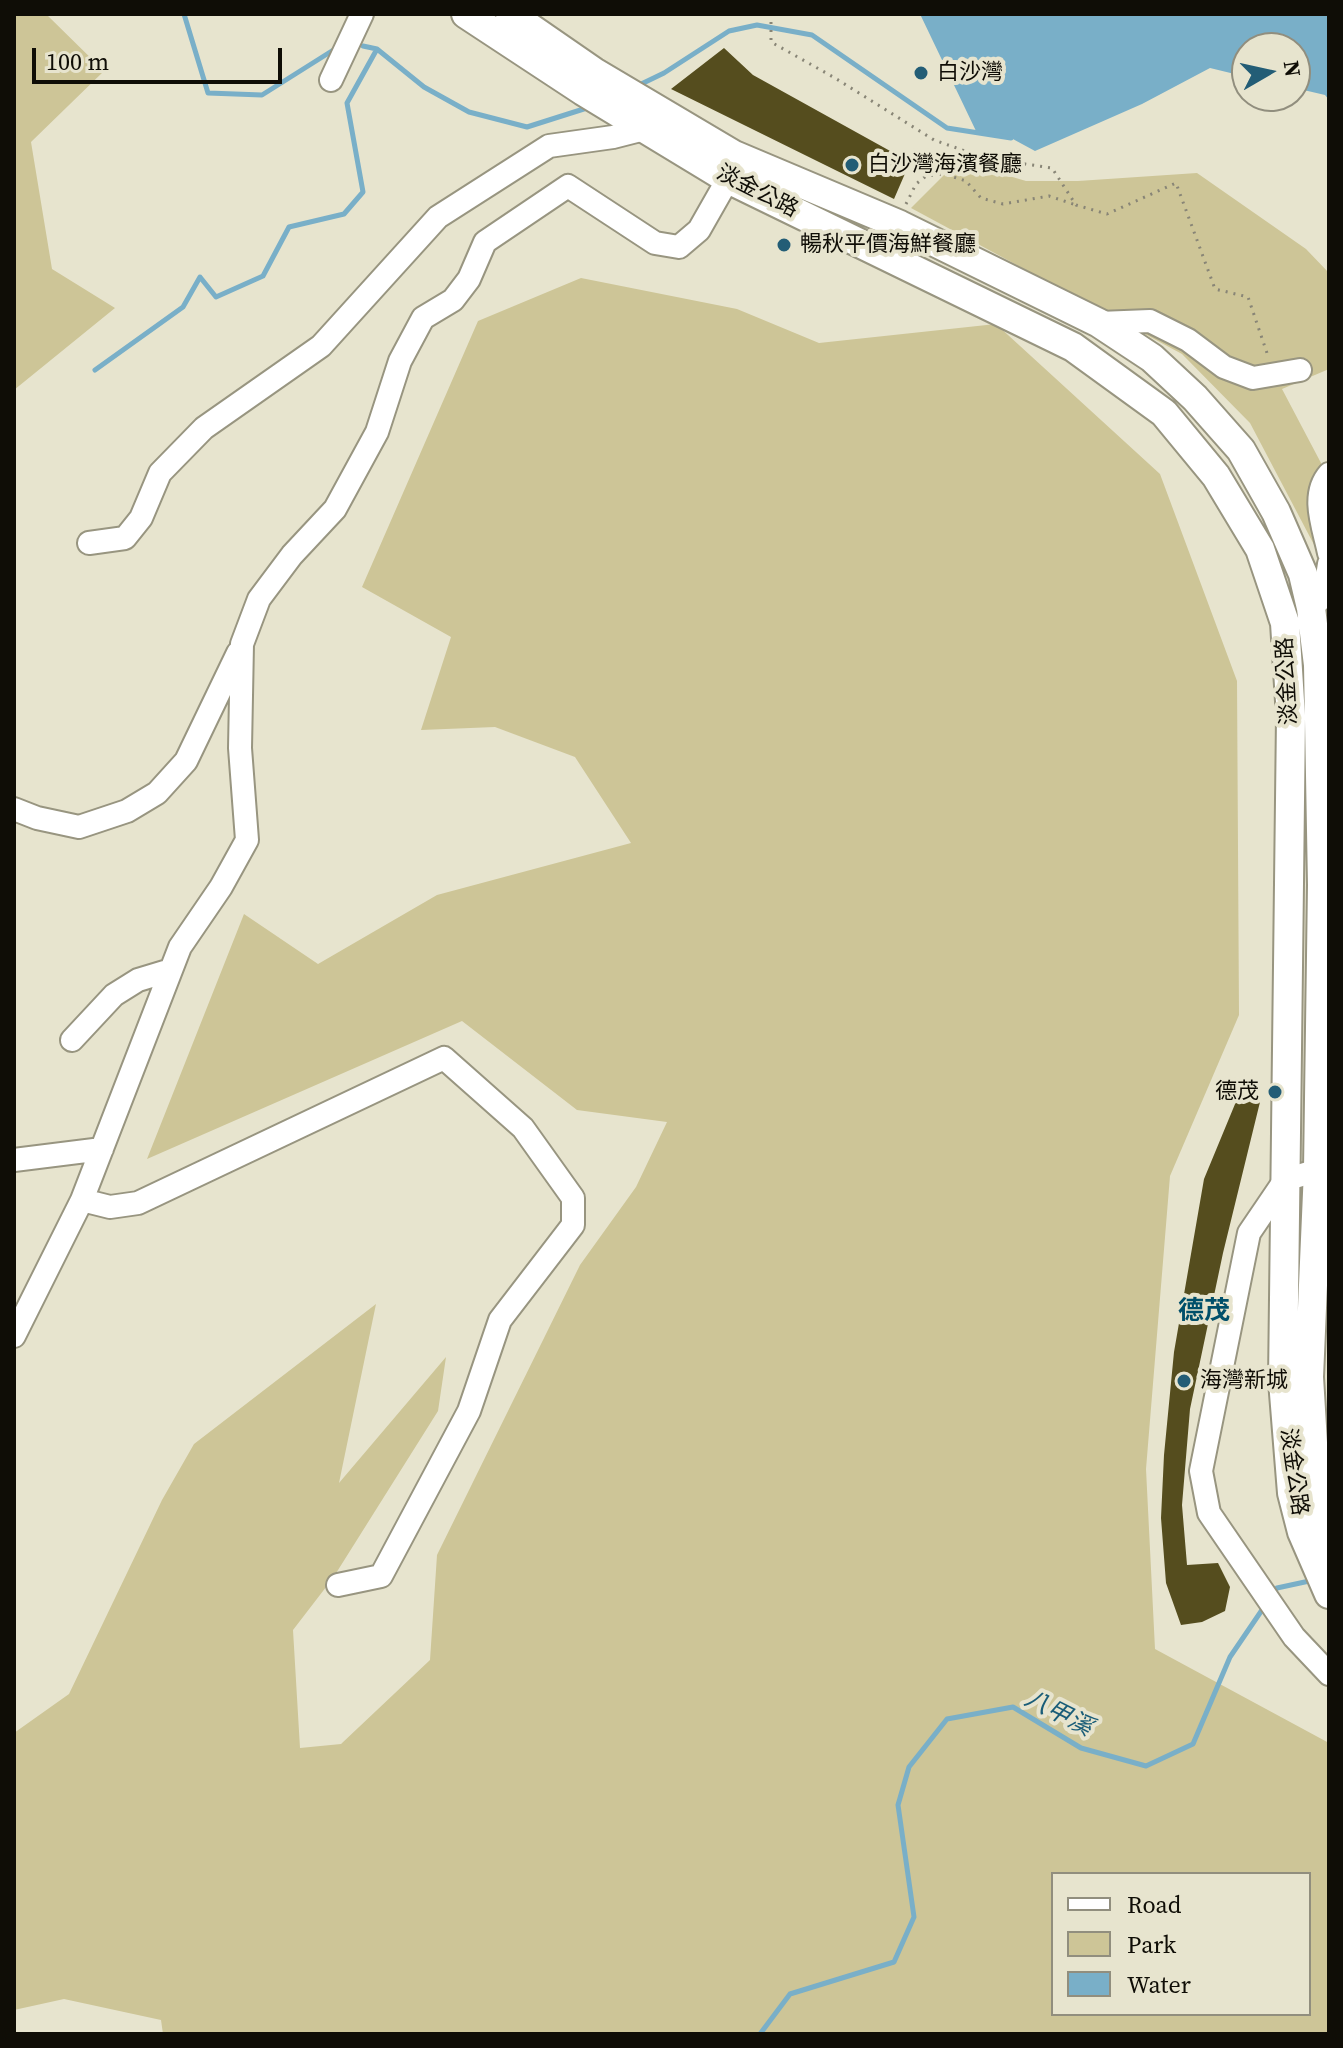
<!DOCTYPE html>
<meta charset="utf-8">
<style>
body{margin:0}
#map{position:relative;width:1343px;height:2048px;overflow:hidden;background:#e7e4ce;font-family:"Source Serif 4",serif}
canvas{display:block}
.frame{position:absolute;inset:0;border:16px solid #0f0d06;pointer-events:none}
.legend{position:absolute;left:1051px;top:1872px;width:260px;height:144px;box-sizing:border-box;background:#e7e4ce;border:2px solid #918e7e;margin:0;padding:10px 14px;list-style:none;font-size:24px;color:#0f0d06}
.legend li{display:flex;align-items:center;gap:16px;height:40px}
.legend b{width:40px;border:2px solid #918e7e}
.north{position:absolute;left:1231px;top:32px;width:80px;height:80px;box-sizing:border-box;background:#e7e4ce;border:2px solid #918e7e;border-radius:50%;rotate:81deg;font-size:22px;font-weight:700;line-height:32px;text-align:center;color:#0f0d06}
.north::after{content:'';display:block;margin:auto;width:28px;height:36px;background:#235d76;clip-path:polygon(50% 0,100% 100%,50% 72%,0 100%)}
.scale{position:absolute;left:32px;top:48px;width:250px;height:36px;box-sizing:border-box;border:4px solid #0f0d06;border-top:0;padding-left:10px;font-size:24px;line-height:28px;white-space:nowrap;color:#0f0d06;-webkit-text-stroke:6px #e7e4ce;paint-order:stroke}
</style>
<div id="map">
<canvas width="1343" height="2048"></canvas>
<div class="frame"></div>
<ul class="legend">
<li><b style="height:10px;background:#fff"></b>Road</li>
<li><b style="height:22px;background:#cdc597"></b>Park</li>
<li><b style="height:22px;background:#79afc8"></b>Water</li>
</ul>
<div class="north">N</div>
<div class="scale">100 m</div>
</div>
<script>
const ctx = document.querySelector('canvas').getContext('2d');
ctx.lineJoin = 'round';
function fill(path, color) { ctx.fillStyle = color; ctx.fill(path, 'evenodd'); }
function trace(path, color, width, dash) { ctx.strokeStyle = color; ctx.lineWidth = width; ctx.lineCap = dash ? 'butt' : 'round'; ctx.setLineDash(dash || []); ctx.stroke(path); }
function drawText(font, color, halo, rows, align = 'center') {
  ctx.font = font + ' "Source Serif 4","Noto Sans TC",serif'; ctx.lineWidth = 8; ctx.setLineDash([]); ctx.textBaseline = 'middle'; ctx.strokeStyle = halo; ctx.fillStyle = color; for (const [text, x, y, turn = 0] of rows) {
    ctx.save(); ctx.translate(x, y); ctx.rotate((+turn || 0) * Math.PI / 180); ctx.textAlign = isNaN(turn) ? turn : align; if (halo) ctx.strokeText(text, 0, 0); ctx.fillText(text, 0, 0); ctx.restore();
  }
}
fill(new Path2D(`
 M14,14H46L104,71L31,142L52,269L115,308L14,390Z
 M958,161L1026,181H1078L1197,173L1306,249L1329,273V369L1282,389L1321,463V558L1250,423L1182,354L911,208Z
 M581,278L737,309L819,343L996,324L1160,474L1237,681L1239,1015L1170,1176L1146,1469L1155,1649L1329,1743V2034H163L161,2020L64,1999L14,2010V1733L69,1694L162,1500L194,1444L376,1304L339,1483L446,1357L438,1411L333,1578L293,1630L300,1748L341,1744L430,1660L437,1555L580,1265L636,1187L667,1122L577,1110L462,1021L147,1159L244,914L318,964L437,895L631,843L575,757L495,727L421,730L451,637L362,587L478,321ZM1053,1874H1309V2014H1053Z`), '#cdc597');
fill(new Path2D(`
 M920,14H1329V100L1325,95L1295,88V48H1247V77L1210,68L1142,104L1035,151L1011,138L976,131Z`), '#79afc8');
trace(new Path2D(`
 M184,14L208,93L262,95L335,49
 M363,46L377,49L424,87L469,112L527,127L590,107
 M635,87L664,73L729,31L757,25L812,35L947,128L1011,138
 M95,370L183,307L200,277L216,297L263,276L289,227L344,214L363,192L347,103L377,49
 M1272,1595L1277,1588L1314,1580
 M760,2034L790,1994L894,1962L914,1917L898,1805L909,1767L947,1719L1013,1707L1081,1748L1146,1766L1193,1744L1230,1657L1264,1607`), '#79afc8', 5);
fill(new Path2D(`
 M724,48L753,75L910,162L894,199L671,89Z
 M1240,1092L1260,1102L1223,1253L1190,1409L1182,1505L1187,1565L1218,1563L1230,1587L1225,1611L1202,1622L1181,1625L1166,1583L1161,1518L1164,1455L1174,1352L1204,1179Z`), '#554d1e');
const minor = new Path2D(`
 M331,80L362,14
 M1099,323L1150,321L1188,340L1224,367L1253,378L1300,370
 M1329,474C1310,496 1324,528 1329,553
 M89,543L125,538L141,518L160,473L204,428L321,346L438,217L549,146L613,137L656,126
 M1311,608L1324,596L1329,564
 M14,809L37,818L79,827L127,811L157,793L186,761L238,653
 M72,1040L114,995L138,980L171,970
 M14,1160L102,1149
 M1318,1170L1285,1180L1249,1233L1201,1471L1209,1513L1294,1637L1329,1674
 M82,1200L110,1207L138,1203L444,1058L523,1128L573,1198V1225L500,1320L469,1411L381,1576L338,1585
 M14,1336L82,1200L180,947L221,887L247,840L240,748L242,644L259,599L292,555L335,509L377,432L400,361L423,318L453,300L469,279L485,242L568,186L655,243L679,247L699,230L728,179L732,164`);
const major = new Path2D(`
 M466,14L583,91L728,179L1073,347L1164,413L1216,476L1260,549L1285,623L1291,717L1283,1381L1292,1493L1302,1532L1329,1594
 M510,14L594,72L734,155L900,225L1099,323L1152,358L1195,398L1241,450L1276,512L1303,574L1311,608L1318,665L1322,885L1318,1170L1309,1377L1316,1492L1329,1546`);
trace(minor, '#989580', 26);
trace(major, '#989580', 32);
trace(new Path2D(`
 M771,14V42L835,78L934,140L985,158L1052,168L1076,205L1107,214L1176,183L1215,289L1248,297L1268,356
 M906,204L916,184L926,176L944,174L966,181L981,198L1003,204L1049,196L1076,205`), '#888576', 3, [2, 6]);
trace(minor, '#fff', 22);
trace(major, '#fff', 28);
for (const [x, y, r, color] of [
 [921,73,8,"#235d76"],
 [852,165,8,"#235d76"],
 [784,245,8,"#235d76"],
 [1275,1092,8,"#235d76"],
 [1184,1381,8,"#235d76"]
]) { const dot = new Path2D(); dot.arc(x, y, r, 0, 2 * Math.PI); ctx.fillStyle = color; ctx.fill(dot); trace(dot, '#e7e4ce', 3); }
drawText('22px', '#0f0d06', '#e7e4ce', [
 ["白沙灣",937,73],
 ["白沙灣海濱餐廳",868,165],
 ["暢秋平價海鮮餐廳",800,245],
 ["德茂",1259,1092,"right"],
 ["海灣新城",1200,1381]
], 'left');
drawText('22px', '#0f0d06', '#e7e4ce', [
 ["淡金公路",757,192,27],
 ["淡金公路",1288,681,-93],
 ["淡金公路",1293,1472,82]
]);
drawText('italic 24px', '#1a5d78', '#e7e4ce', [
 ["八甲溪",1058,1714,27]
]);
drawText('bold 26px', '#004f6a', '#e7e4ce', [
 ["德茂",1204,1312]
]);
</script>
